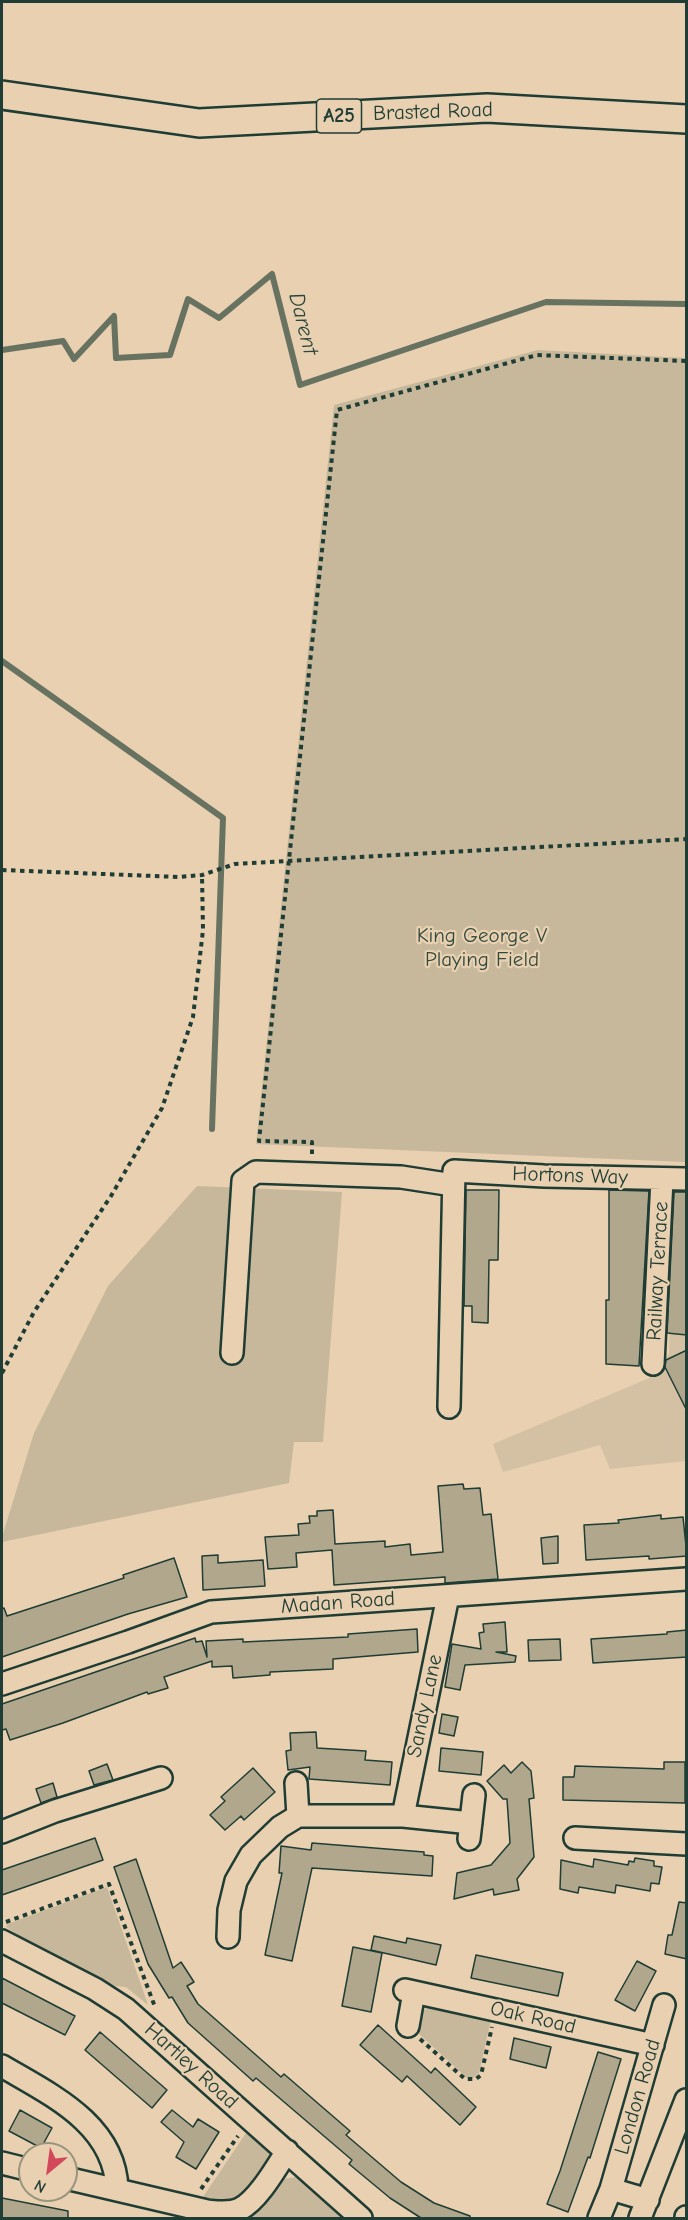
<!DOCTYPE html>
<style>
body{margin:0}
#map{position:relative;width:688px;height:2220px;overflow:hidden;background:#e8d0b0;font-family:"Comic Neue",sans-serif}
canvas{display:block}
.frame{position:absolute;inset:0;border:3px solid #1f3d34;pointer-events:none}
.north{position:absolute;left:18px;top:2142px;width:60px;height:60px;box-sizing:border-box;background:#e8d0b0;border:2px solid #98957e;border-radius:50%;rotate:209deg;font-size:16px;font-weight:700;line-height:24px;text-align:center;color:#1f3d34}
.north::after{content:'';display:block;margin:auto;width:21px;height:27px;background:#d1495b;clip-path:polygon(50% 0,100% 100%,50% 72%,0 100%)}
</style>
<div id="map">
<canvas width="688" height="2220"></canvas>
<div class="frame"></div>
<div class="north">N</div>
</div>
<script>
const ctx = document.querySelector('canvas').getContext('2d');
ctx.lineJoin = 'round';
function fill(path, color) { ctx.fillStyle = color; ctx.fill(path, 'evenodd'); }
function trace(path, color, width, dash) { ctx.strokeStyle = color; ctx.lineWidth = width; ctx.lineCap = dash ? 'butt' : 'round'; ctx.setLineDash(dash || []); ctx.stroke(path); }
function drawText(font, color, halo, rows, align = 'center') {
  ctx.font = font + ' "Comic Neue",sans-serif'; ctx.lineWidth = 4.5; ctx.setLineDash([]); ctx.textBaseline = 'middle'; ctx.strokeStyle = halo; ctx.fillStyle = color; for (const [text, x, y, turn = 0] of rows) {
    ctx.save(); ctx.translate(x, y); ctx.rotate((+turn || 0) * Math.PI / 180); ctx.textAlign = isNaN(turn) ? turn : align; if (halo) ctx.strokeText(text, 0, 0); ctx.fillText(text, 0, 0); ctx.restore();
  }
}
fill(new Path2D(`
 M672,1178H686V1461L610,1469L600,1445L503,1472L493,1444L654,1376L669,1353Z`), '#d4c1a4');
fill(new Path2D(`
 M538,350L686,358V1162L256,1144L334,405Z
 M197,1186L342,1192L323,1442H294L289,1483L2,1542V1537L34,1433L108,1286Z
 M107,1887L148,2005L126,1987L115,1986L32,1944L6,1927L8,1924Z
 M428,2007L491,2019L479,2073C475,2077 472,2080 466,2077L417,2032L420,2014Z
 M246,2133L269,2151L270,2160C246,2194 246,2208 201,2200Z
 M296,2177H299L347,2218H239L277,2183L283,2179Z`), '#c7b89b');
trace(new Path2D(`
 M2,350L63,341L74,359L114,316L116,358L170,355L188,299L219,318L272,274L300,385L546,302L686,304
 M2,661L223,818L212,1129`), '#687261', 6);
const building = new Path2D(`
 M466,1190H499L498,1260H489L488,1323L472,1322V1306H464Z
 M609,1190L649,1191L639,1366L606,1364V1300H609Z
 M674,1192H687V1335L667,1333Z
 M687,1350V1411L665,1367L666,1360Z
 M463,1484L464,1489L480,1488L483,1515L491,1514L498,1579L445,1583V1577L334,1585L332,1550L296,1553L297,1567L268,1569L265,1537L299,1535L298,1524L310,1523L309,1516H317V1511L333,1510L335,1544L385,1541V1547L410,1544L411,1555L443,1552L438,1486Z
 M661,1515V1519L683,1517L687,1556L649,1559V1556L586,1560L584,1525L619,1523L618,1520Z
 M558,1536V1563L543,1564L541,1538Z
 M218,1555V1563L263,1560L265,1586L203,1590L202,1556Z
 M174,1558L187,1597L128,1614L2,1657V1609L4,1608L7,1616L124,1578L123,1575Z
 M505,1622L507,1652H496L516,1656L515,1662L465,1665L460,1690L445,1687L452,1644L481,1649L479,1633L484,1632L483,1624Z
 M417,1629L418,1652L333,1659V1669L270,1672V1675L233,1678L232,1666L212,1667V1661L164,1677L168,1688L148,1694L147,1692L63,1723L10,1740L6,1729L2,1730V1704L195,1638L196,1642L202,1641L207,1657L206,1641L243,1639V1642L348,1637V1634Z
 M687,1630V1657L593,1663L591,1639L667,1634V1632Z
 M560,1639L561,1660L529,1661L528,1640Z
 M442,1714L458,1717L454,1736L439,1733Z
 M316,1732L317,1748L366,1751L365,1760L392,1762L390,1785L309,1779L310,1767L288,1770L286,1751L291,1750L290,1733Z
 M441,1748L483,1752L481,1775L439,1771Z
 M522,1762L531,1771L534,1798L529,1799L534,1857L517,1879L519,1890L494,1895L493,1889L454,1899L457,1873L491,1865L510,1843L507,1799H503L487,1781L504,1765L511,1773Z
 M664,1762H685V1803L563,1800V1777H574L575,1766L664,1769Z
 M107,1764L113,1780L94,1785L89,1771Z
 M253,1768L275,1792L244,1820L241,1816L225,1830L210,1815L225,1801L221,1797Z
 M53,1783L57,1797L41,1803L36,1789Z
 M95,1838L103,1860L2,1895V1870Z
 M312,1843L424,1852V1855L433,1856L432,1876L312,1868L292,1961L265,1955L282,1873H279L281,1846L311,1850Z
 M635,1858L654,1861V1866L662,1867L659,1884L651,1883L650,1891L616,1885L615,1893L579,1887L578,1893L560,1889L561,1860L593,1867L594,1859L628,1865L629,1861L634,1862Z
 M136,1859L173,1968L181,1962L194,1982L187,1986L198,2004L281,2077L284,2074L350,2131L346,2135L401,2182L434,2203L470,2216V2218H421L390,2198L349,2164L352,2160L256,2078L253,2081L188,2023L172,1997L169,1998L148,1964L114,1867Z
 M679,1902L687,1903V1959L665,1954L668,1935H672Z
 M374,1936L406,1943L407,1938L441,1945L436,1965L371,1950Z
 M353,1947L382,1953L371,2012L342,2006Z
 M476,1955L563,1973L558,1996L471,1978Z
 M637,1961L656,1971L635,2011L615,2000Z
 M2,1978L75,2016L65,2035L2,2003Z
 M378,2025L431,2073L435,2068L476,2107L460,2125L407,2076L402,2082L360,2045Z
 M100,2032L167,2090L152,2108L85,2050Z
 M514,2038L551,2047L546,2068L510,2059Z
 M598,2052L621,2059L590,2158L588,2157L568,2212L547,2204L560,2171Z
 M20,2110L52,2128L41,2148L9,2131Z
 M172,2110L193,2127L198,2119L219,2132L196,2169L176,2157L184,2142L161,2122Z
 M2,2198L68,2211V2218H2Z`);
fill(building, '#b1a78d');
trace(building, '#1f3d34', 1.5);
const minor = new Path2D(`
 M232,1353L243,1181L256,1172L401,1177L453,1185
 M653,1364L662,1179
 M449,1407L454,1171L544,1176L686,1179
 M2,1684L128,1642L211,1612L686,1579
 M296,1783L298,1816
 M403,1816L448,1596
 M2,1832L55,1811L161,1778
 M575,1838L686,1844
 M469,1839L474,1795
 M228,1937L229,1910L236,1881L251,1855L280,1827L298,1816H403L471,1823
 M2,1941L95,1989L126,2009L361,2218
 M405,1990L653,2045
 M408,2026L414,1992
 M2,2066C51,2095 115,2124 117,2189
 M2,2163L30,2170
 M66,2178L207,2211C218,2212 230,2214 240,2209C258,2200 276,2168 287,2151
 M611,2189L648,2200
 M599,2218L611,2189L664,2005
 M640,2218L686,2100
 M686,2218V2217`);
const major = new Path2D(`
 M2,95L199,123L487,108L686,119`);
trace(minor, '#1f3d34', 26);
trace(major, '#1f3d34', 32);
trace(new Path2D(`
 M2,870L179,877L202,875L235,864L686,839
 M312,1154V1142L259,1141L337,410L537,355L686,361
 M2,1373L34,1312L111,1196L162,1108L193,1017L203,930L202,875
 M6,1922L109,1884L155,2007
 M420,2039L465,2079H476L481,2075L492,2027
 M201,2189L238,2136`), '#1f3d34', 4, [4.5, 4.5]);
trace(minor, '#e8d0b0', 21);
trace(major, '#e8d0b0', 27);
for (const [x, y, w] of [
 [339,116,45]
]) { const box = new Path2D(); box.roundRect(x - w / 2, y - 17, w, 34, 4.5); ctx.fillStyle = '#e8d0b0'; ctx.fill(box); trace(box, '#1f3d34', 1.5); }
drawText('bold 20px', '#1f3d34', null, [
 ["A25",339,116]
]);
drawText('21px', '#1f3d34', '#e8d0b0', [
 ["Brasted Road",433,112,-2],
 ["Hortons Way",570,1176,2],
 ["Railway Terrace",658,1271,-87],
 ["Madan Road",338,1603,-4],
 ["Sandy Lane",425,1706,-78],
 ["Oak Road",533,2018,13],
 ["Hartley Road",191,2066,42],
 ["London Road",638,2097,-74]
]);
drawText('21px', '#30493e', '#e8d0b0', [
 ["King George V",482,936],
 ["Playing Field",482,960]
]);
drawText('italic 22px', '#2b463c', '#e8d0b0', [
 ["Darent",303,324,76]
]);
</script>
